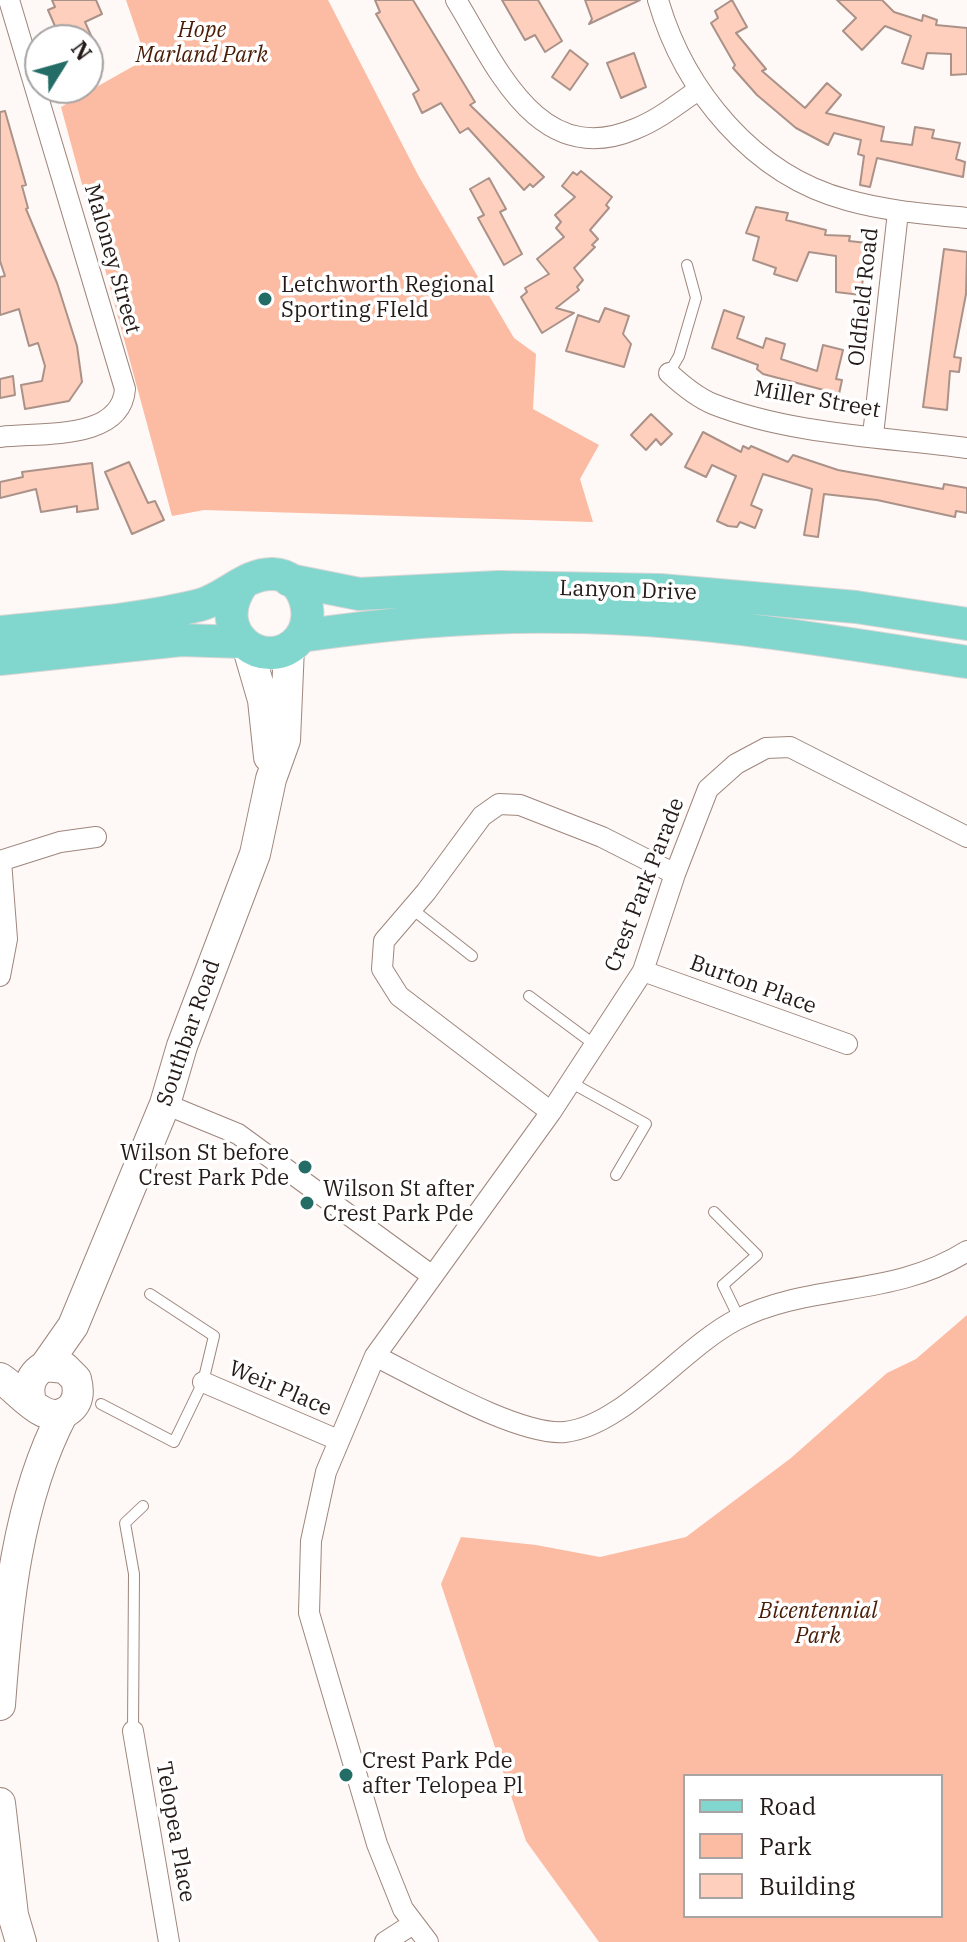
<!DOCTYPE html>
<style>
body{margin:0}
#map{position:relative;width:967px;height:1942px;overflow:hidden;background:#fef8f6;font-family:"IBM Plex Serif",serif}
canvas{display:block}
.legend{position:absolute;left:683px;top:1774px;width:260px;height:144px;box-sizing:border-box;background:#fff;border:2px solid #a7a4a3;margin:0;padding:10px 14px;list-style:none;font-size:24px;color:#241b18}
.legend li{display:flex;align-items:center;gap:16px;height:40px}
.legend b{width:40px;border:2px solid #a7a4a3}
.north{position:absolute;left:24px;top:24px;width:80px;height:80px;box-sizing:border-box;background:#fff;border:2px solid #a7a4a3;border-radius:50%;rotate:53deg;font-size:22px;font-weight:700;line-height:32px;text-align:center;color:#241b18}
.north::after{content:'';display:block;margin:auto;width:28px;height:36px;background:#236d66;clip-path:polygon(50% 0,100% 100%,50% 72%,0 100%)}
</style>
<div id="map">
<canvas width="967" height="1942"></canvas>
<ul class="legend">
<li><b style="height:10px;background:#81d6ce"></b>Road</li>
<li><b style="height:22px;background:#fbbca3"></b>Park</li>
<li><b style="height:22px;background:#fecfbc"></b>Building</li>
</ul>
<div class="north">N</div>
</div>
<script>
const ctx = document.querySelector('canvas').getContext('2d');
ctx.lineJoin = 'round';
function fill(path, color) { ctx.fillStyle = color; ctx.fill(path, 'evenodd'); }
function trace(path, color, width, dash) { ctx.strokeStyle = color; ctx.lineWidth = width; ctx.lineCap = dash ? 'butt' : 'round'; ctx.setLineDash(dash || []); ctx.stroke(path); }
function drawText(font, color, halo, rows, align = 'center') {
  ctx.font = font + ' "IBM Plex Serif",serif'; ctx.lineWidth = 7; ctx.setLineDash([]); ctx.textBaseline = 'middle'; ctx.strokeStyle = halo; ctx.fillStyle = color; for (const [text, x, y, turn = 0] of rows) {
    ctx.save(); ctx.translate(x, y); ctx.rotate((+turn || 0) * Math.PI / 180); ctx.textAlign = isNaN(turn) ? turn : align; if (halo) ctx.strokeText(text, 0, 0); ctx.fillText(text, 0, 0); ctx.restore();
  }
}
fill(new Path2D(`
 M126,0H328L418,175L514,338L536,354L533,409L599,445L580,479L593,522L204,510L172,516L61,107L146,59Z
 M967,1315V1942H599L526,1841L441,1584L461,1537L536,1545L600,1557L686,1537L791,1458L887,1373L916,1359ZM941,1776V1916H685V1776Z`), '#fbbca3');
const building = new Path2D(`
 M52,0H96L102,14L85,22L93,40H61L48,10L55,7Z
 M375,0H413L475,102L470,105L544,177L533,187L530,184L524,190L468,128L460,133L441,103L422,113L413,94L419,90L376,14L380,12Z
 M502,0H538L562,41L545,52L535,35L525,40Z
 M585,0H640L589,24L592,19Z
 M732,0L747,27L736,33L766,69L762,71L805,108L827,83L841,95L826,113L884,127L881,141L912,145L915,127L934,130L932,138L960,143L956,159L965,162L963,177L877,158L870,187L860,185L864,156L858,154L861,140L834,133L828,145L796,128L757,95L733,68L735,65L711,23L718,18L715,11Z
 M837,0H882L894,12L922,21L923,15L937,20L936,25L967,28V74L951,75V54L927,53L923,69L902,63L911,36L885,26L862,50L843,31L856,18Z
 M570,50L588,64L570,90L552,77Z
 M634,53L646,87L621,98L607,63Z
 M5,111L26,185L22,186L28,208L26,209L57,283L77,346L82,382L69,401L25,409L21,385L42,381L45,366L38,343L29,346L19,309L0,315V277L5,276L0,261V112Z
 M581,171L612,197L606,205L609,208L590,230L598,239L592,245L595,247L574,268L583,280L577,287L579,290L556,308L574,313L542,333L521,297L527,292L525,288L549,274L537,259L564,237L556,228L561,222L555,215L575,197L562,186L573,172L577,175Z
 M489,178L506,209L500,212L522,254L504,265L478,218L484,215L470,189Z
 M756,207L788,213L786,220L826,230L825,235L850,236L849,241L867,243L861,295L836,292V256L809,252L797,281L774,274L776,268L753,260L759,237L746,233Z
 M944,249L967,252L966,294L954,357L961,358L959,372L950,371L947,410L923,407Z
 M605,308L629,316L623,334L631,344L624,367L566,351L578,315L599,322Z
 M724,310L744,317L737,338L763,348L766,338L785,344L781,359L817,371L823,345L843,350L836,379L842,380L839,394L763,374L757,369L758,365L712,348Z
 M13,376L15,395L0,398V379Z
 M651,414L672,434L661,445L656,439L646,450L631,435Z
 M703,432L741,452L743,446L749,449L751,446L788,462L793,455L838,470L943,489L944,484L967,488V513L956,511L955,517L877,500L824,494L818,537L804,535L812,489L763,474L751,505L762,510L755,528L740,522L737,527L728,526L717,521L736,476L712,465L706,477L685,467Z
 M129,462L148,503L155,501L164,520L132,534L105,472Z
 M92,463L98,509L77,512V506L41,512L36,489L0,498V482L23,477L22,472Z`);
fill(building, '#fecfbc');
trace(building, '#ab9289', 2);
const lane = new Path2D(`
 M669,373L679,356L696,298L687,265
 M412,909L472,956
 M529,996L595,1045
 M570,1082L646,1124L616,1175
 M714,1212L757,1255L723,1285L739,1318
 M101,1404L174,1442L203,1382L214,1336L150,1294
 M133,1731L134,1574L125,1523L143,1506`);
const street = new Path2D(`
 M456,0C496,65 538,170 635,129C658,120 678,104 698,90
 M658,0C684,90 753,175 847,200C886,211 926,214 967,218
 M669,373C682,385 696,397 713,404C792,435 885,437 967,448
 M873,435L898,212
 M0,437C41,432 121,441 125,389L9,0
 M0,861L60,842L96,837
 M643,971L847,1044
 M0,976L7,939L1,861
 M165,1104L238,1134L431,1275
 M551,1112L399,996L382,969L384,941L426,892L482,816L499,804L520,805L602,837L675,874
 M375,1356C420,1378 518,1436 565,1432C623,1426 682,1348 736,1320C810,1282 893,1298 967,1251
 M203,1382L338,1440
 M133,1731L169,1942
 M385,1942L413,1924
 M428,1942L403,1909L377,1844L309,1613L311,1541L326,1472L375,1356L551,1112L643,971L675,874L708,789L736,764L766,748L790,747L967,837`);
const secondary = new Path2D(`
 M247,645L263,700L269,757
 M45,1366L73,1326L165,1104L182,1046L255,854L271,779L285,740L289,647
 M0,1378C19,1389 46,1430 70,1409C79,1401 79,1390 76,1379L65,1368L45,1366C30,1375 27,1386 31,1402
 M0,1705C7,1607 17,1501 63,1413
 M0,1803L13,1915L21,1942`);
const primary = new Path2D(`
 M289,580L359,594L498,587L660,590L856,607L967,624
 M0,632C66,625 136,621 200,605C226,598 246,573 273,574C305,575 317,617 299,639C268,676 206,634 243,583
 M301,636C390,623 478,615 568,617C701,618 836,642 967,662
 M0,659L181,640L242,642`);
trace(lane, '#9e867c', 12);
trace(street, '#9e867c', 22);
trace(secondary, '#9e867c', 32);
trace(primary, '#d8d6d5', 34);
trace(lane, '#fff', 10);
trace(street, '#fff', 20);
trace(secondary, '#fff', 30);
trace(primary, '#81d6ce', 32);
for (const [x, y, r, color] of [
 [265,299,8,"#236d66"],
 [305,1167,8,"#236d66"],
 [307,1203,8,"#236d66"],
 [346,1775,8,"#236d66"]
]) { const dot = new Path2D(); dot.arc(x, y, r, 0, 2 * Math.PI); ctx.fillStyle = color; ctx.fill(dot); trace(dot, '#fff', 3); }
drawText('italic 22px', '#4a1c06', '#fff', [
 ["Hope",202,31],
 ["Marland Park",202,56],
 ["Bicentennial",818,1612],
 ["Park",818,1637]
]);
drawText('22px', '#241b18', '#fff', [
 ["Maloney Street",112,259,74],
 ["Oldfield Road",864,297,-84],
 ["Miller Street",817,400,10],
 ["Lanyon Drive",628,591,2],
 ["Crest Park Parade",645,885,-69],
 ["Burton Place",753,985,20],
 ["Southbar Road",189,1033,-71],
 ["Weir Place",280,1389,23],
 ["Telopea Place",175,1832,80]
]);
drawText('22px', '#241b18', '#fff', [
 ["Letchworth Regional",281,286],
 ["Sporting FIeld",281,311],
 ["Wilson St before",289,1154,"right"],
 ["Crest Park Pde",289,1179,"right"],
 ["Wilson St after",323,1190],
 ["Crest Park Pde",323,1215],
 ["Crest Park Pde",362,1762],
 ["after Telopea Pl",362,1787]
], 'left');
</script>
